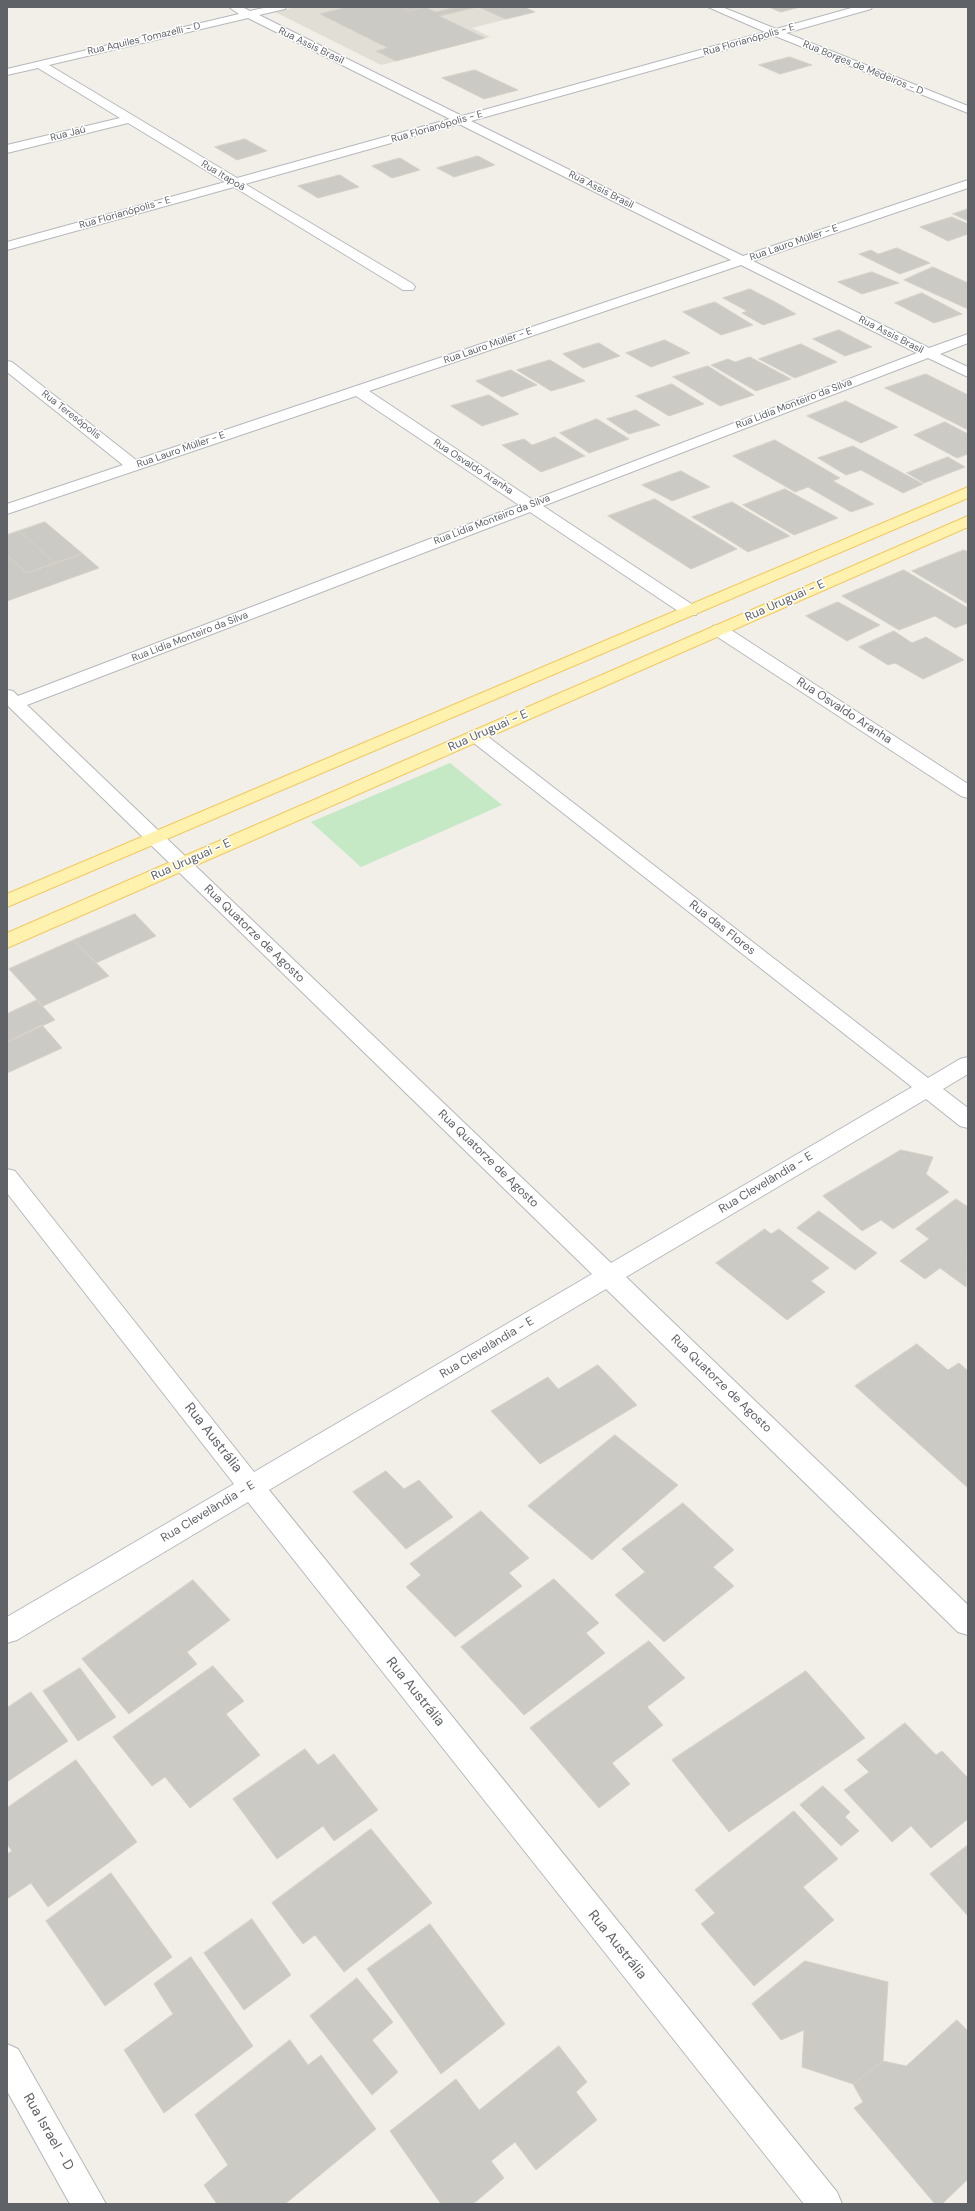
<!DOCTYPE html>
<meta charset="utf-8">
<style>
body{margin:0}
#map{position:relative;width:975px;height:2211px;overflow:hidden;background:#f1efe8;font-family:"DM Sans",sans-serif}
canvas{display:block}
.frame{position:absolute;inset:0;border:8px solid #5f6368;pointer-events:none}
</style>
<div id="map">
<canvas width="975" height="2211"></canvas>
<div class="frame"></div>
</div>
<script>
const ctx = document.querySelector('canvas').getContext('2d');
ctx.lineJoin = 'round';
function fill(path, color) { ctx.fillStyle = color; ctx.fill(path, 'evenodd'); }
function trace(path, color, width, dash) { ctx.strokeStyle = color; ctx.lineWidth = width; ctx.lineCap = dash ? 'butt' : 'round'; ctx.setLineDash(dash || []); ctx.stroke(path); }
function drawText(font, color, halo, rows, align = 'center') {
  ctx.font = font + ' "DM Sans",sans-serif'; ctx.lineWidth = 3; ctx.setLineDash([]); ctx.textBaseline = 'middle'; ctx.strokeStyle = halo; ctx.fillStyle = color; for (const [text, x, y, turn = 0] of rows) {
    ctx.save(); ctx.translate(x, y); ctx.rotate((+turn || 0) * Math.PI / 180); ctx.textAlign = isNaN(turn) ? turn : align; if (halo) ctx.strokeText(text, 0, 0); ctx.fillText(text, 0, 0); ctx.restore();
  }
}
fill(new Path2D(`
 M296,7H524L535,12L472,28L490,37L381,65L275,12Z`), '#e1ded6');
fill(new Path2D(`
 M450,763L502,805L361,867L311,822Z`), '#c5e8c5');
const building = new Path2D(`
 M348,7H402L409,11L425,7L436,12L456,7H477L439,16L485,38L396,61L376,51L388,48L320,14Z
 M402,7H425L409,11Z
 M479,7H524L535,12L506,19Z
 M769,7H800L781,12Z
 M790,57L812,65L780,74L759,65Z
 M475,70L518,90L484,99L442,78Z
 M245,139L267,151L237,160L215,147Z
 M478,156L495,165L454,177L437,168Z
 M400,158L420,170L392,178L372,166Z
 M340,175L359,187L318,198L298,186Z
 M968,209V221L953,214Z
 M952,217L968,224V234L948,241L920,227Z
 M897,248L930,263L900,274L859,254L871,250L878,254Z
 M933,267L968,283V309L904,280Z
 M872,272L899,283L862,294L838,282Z
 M750,289L777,303L796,314L763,325L742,313L747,311L723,298Z
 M922,293L962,314L934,323L895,303Z
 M715,302L753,325L721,335L683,312Z
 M839,330L872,347L845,356L813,339Z
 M665,340L690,353L651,367L626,353Z
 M599,343L620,356L583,368L563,354Z
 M801,344L837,362L795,378L759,359Z
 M750,357L791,379L756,391L711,365L728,359L735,362Z
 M550,360L585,381L551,391L517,370Z
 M708,366L754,395L720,406L673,377Z
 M511,370L537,385L502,397L476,381Z
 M926,374L968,395V430L885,388Z
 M672,384L704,404L669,416L636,396Z
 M489,395L519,414L482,426L451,406Z
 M846,401L898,427L861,443L807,416Z
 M636,410L660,425L629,434L607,419Z
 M597,419L629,439L589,453L560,433Z
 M945,422L968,434V454L957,458L914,435Z
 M555,437L585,456L541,472L502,445L524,439L532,445Z
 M775,440L840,478L833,481L874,504L851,512L808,487L795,492L733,456Z
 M853,446L923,484L903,493L861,470L846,475L818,458Z
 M948,457L965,467L924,483L907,473Z
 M681,471L710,487L672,501L642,485Z
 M785,489L838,518L794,535L743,505Z
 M655,499L737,549L691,569L608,516Z
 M732,502L790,536L748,552L692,517Z
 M45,522L83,554L55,563L19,531Z
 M19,531L55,563L27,573L7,556V535Z
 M964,550L968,552V604L912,571Z
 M83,554L99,568L7,601V556L27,573Z
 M904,570L968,608V623L955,628L935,616L899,630L842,596Z
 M838,602L880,625L847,641L806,616Z
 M894,631L912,643L926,637L964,660L923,679L895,663L888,665L859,647Z
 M135,914L156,936L96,963L74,940Z
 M74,940L109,976L43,1006L9,969Z
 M37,1000L55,1020L7,1042V1014Z
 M42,1025L62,1048L7,1073V1042Z
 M901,1150L933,1157L926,1174L949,1192L893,1229L881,1220L862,1231L823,1196Z
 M956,1199L968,1207L966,1287L940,1268L925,1279L900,1261L929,1239L916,1229Z
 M819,1211L877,1253L855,1270L797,1228Z
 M765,1229L771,1234L779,1229L829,1268L811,1281L825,1292L787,1320L716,1263Z
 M917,1344L948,1370L959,1363L968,1371V1488L855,1386Z
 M598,1365L637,1405L540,1464L491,1411L548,1377L558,1389Z
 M615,1435L678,1485L592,1560L528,1506Z
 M386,1471L404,1489L419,1480L453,1517L406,1549L353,1492Z
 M683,1503L734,1550L713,1567L734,1586L664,1642L615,1595L645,1572L622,1549Z
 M481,1511L529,1558L509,1573L522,1586L455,1637L406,1587L421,1575L410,1564Z
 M554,1579L599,1623L586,1633L605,1653L524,1715L461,1647Z
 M193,1580L230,1620L187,1652L197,1664L129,1714L82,1659Z
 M649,1641L685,1678L647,1707L663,1725L612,1763L630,1784L599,1808L530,1728Z
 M213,1666L244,1701L226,1714L260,1755L190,1808L165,1777L152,1786L113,1737Z
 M80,1668L116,1717L78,1741L43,1691Z
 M806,1671L865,1738L729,1832L672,1760Z
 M31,1692L68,1741L7,1782V1708Z
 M905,1723L936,1755L942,1751L968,1778V1819L931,1848L911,1826L892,1842L844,1790L869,1772L857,1760Z
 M305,1749L318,1765L334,1754L378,1810L334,1841L323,1826L277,1859L233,1799Z
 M76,1760L137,1842L48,1907L31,1883L7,1899V1854L12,1851L7,1844V1808Z
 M823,1786L850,1812L845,1817L859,1831L841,1846L800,1805Z
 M794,1811L838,1859L803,1887L834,1920L754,1986L701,1924L715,1913L695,1890Z
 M371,1829L432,1903L344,1972L315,1935L303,1944L272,1903Z
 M968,1845V1916L930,1874Z
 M111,1873L172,1957L105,2006L46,1921Z
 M252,1919L291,1975L244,2010L204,1953Z
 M430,1924L505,2024L441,2074L367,1969Z
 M191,1957L253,2046L164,2113L124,2050L173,2014L154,1984Z
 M805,1961L888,1982L883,2061L853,2084L802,2067L804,2030L781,2040L752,2004Z
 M357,1978L393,2022L372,2040L398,2072L372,2095L310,2016Z
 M957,2020L968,2031V2179L942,2204H935L854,2108L863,2102L853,2084L883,2061L906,2066Z
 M290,2040L308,2065L321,2055L376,2129L285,2204H217L204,2185L228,2165L195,2115Z
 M559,2046L587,2082L576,2092L597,2120L536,2170L515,2142L491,2161L504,2178L473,2204H441L390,2131L456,2079L479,2110Z`);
fill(building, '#cccac5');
trace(building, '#d6d1c6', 1);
const minor = new Path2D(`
 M229,7H242L250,11L268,7H286L285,9L259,15L462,116L765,32L708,7H722L776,29L855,7H872L871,9L786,33L968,106V113L775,36L471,121L743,256L968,180V188L753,261L929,348L968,334V343L940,354L968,367V377L928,358L543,506L696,607L698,611L696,615H684L530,512L27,705L611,1263L912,1087L470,740L467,736L470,732L476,731L482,732L928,1078L960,1059L968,1057V1074L943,1089L968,1108V1128L960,1126L926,1099L626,1277L968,1605V1635L958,1632L606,1289L269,1490L837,2192L842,2204H804L248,1502L17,1640L7,1643V1617L234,1484L7,1193V1169L15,1171L254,1472L592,1274L7,705V690L13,691L18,696L519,505L356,396L7,514V504L123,465L7,372V361L12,362L136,460L731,260L459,124L245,184L413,284L415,287L413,290H403L234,187L7,250V242L225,182L128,123L7,153V145L120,118L38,68L7,75V69L239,14ZM248,18L450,119L237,178L49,65ZM741,265L917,353L533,500L369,391Z
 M719,625L725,626L968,784V798L961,796L713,634L711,630L713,626Z
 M7,2044L18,2049L106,2204H70L7,2091Z`);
const major = new Path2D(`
 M968,487V498L7,907V894Z
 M968,516V527L7,948V933Z`);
trace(minor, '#b5b8bc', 2);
trace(major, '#f2c960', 2);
fill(minor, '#fff');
fill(major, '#fff2af');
drawText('10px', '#5f6368', '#fff', [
 ["Rua Aquiles Tomazelli - D",144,39,-13],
 ["Rua Florianópolis - E",749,40,-16],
 ["Rua Assis Brasil",311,46,26],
 ["Rua Borges de Medeiros - D",863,68,22],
 ["Rua Florianópolis - E",437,127,-16],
 ["Rua Jaú",68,134,-14],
 ["Rua Itapoã",223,176,31],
 ["Rua Assis Brasil",601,190,27],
 ["Rua Florianópolis - E",125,213,-16],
 ["Rua Lauro Müller - E",794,243,-19],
 ["Rua Assis Brasil",891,335,27],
 ["Rua Lauro Müller - E",488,346,-19],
 ["Rua Lídia Monteiro da Silva",794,404,-21],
 ["Rua Teresópolis",71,415,38],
 ["Rua Lauro Müller - E",181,450,-19],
 ["Rua Osvaldo Aranha",473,467,33],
 ["Rua Lídia Monteiro da Silva",492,520,-21],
 ["Rua Lídia Monteiro da Silva",190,637,-21]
]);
drawText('12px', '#5f6368', '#fff', [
 ["Rua Uruguai - E",785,601,-24],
 ["Rua Osvaldo Aranha",844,711,33],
 ["Rua Uruguai - E",488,731,-24],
 ["Rua Uruguai - E",191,860,-24],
 ["Rua das Flores",722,928,38],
 ["Rua Quatorze de Agosto",254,934,44],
 ["Rua Quatorze de Agosto",488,1159,44],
 ["Rua Clevelândia - E",766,1183,-31],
 ["Rua Clevelândia - E",487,1348,-31],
 ["Rua Quatorze de Agosto",721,1384,44],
 ["Rua Clevelândia - E",208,1512,-31]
]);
drawText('14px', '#5f6368', '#fff', [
 ["Rua Austrália",213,1438,52],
 ["Rua Austrália",415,1692,51],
 ["Rua Austrália",617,1945,51],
 ["Rua Israel - D",48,2132,60]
]);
</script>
